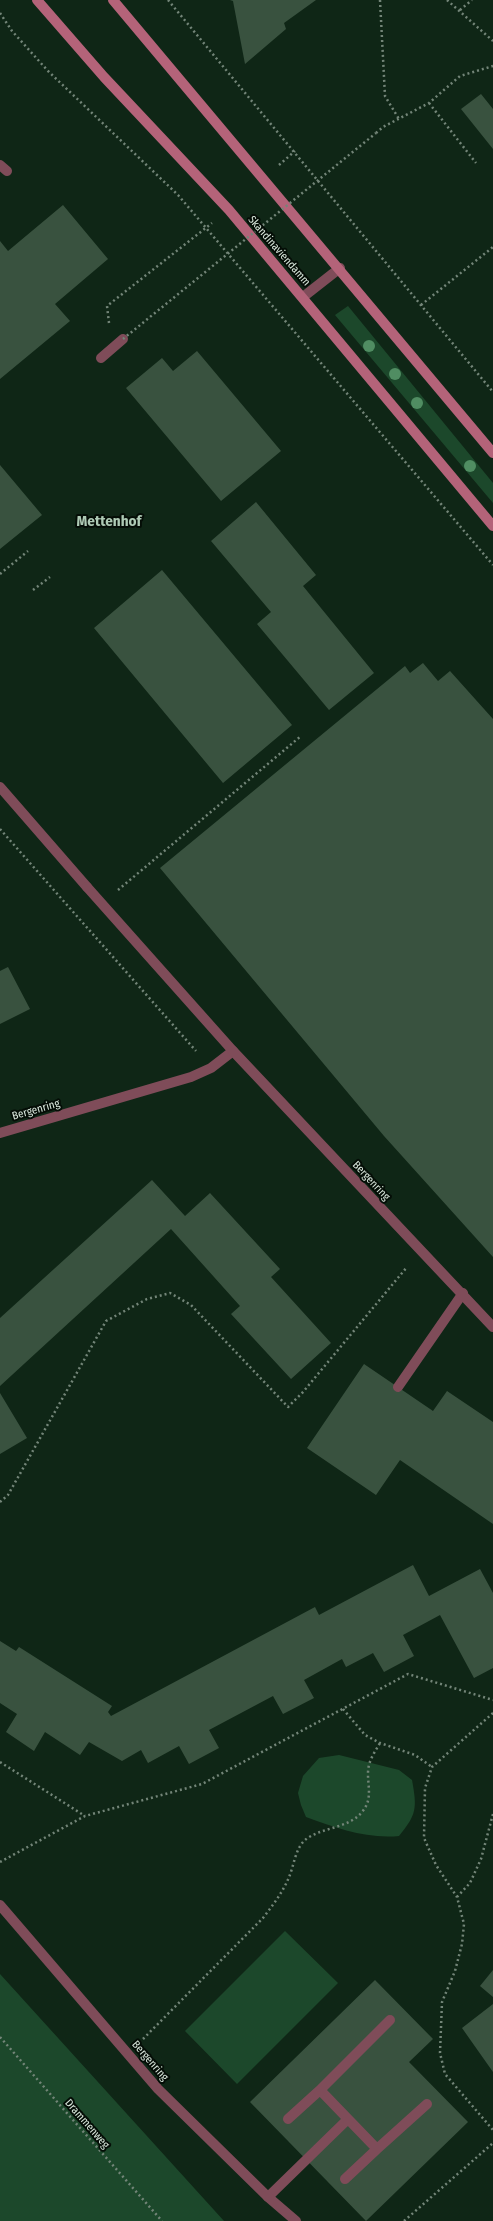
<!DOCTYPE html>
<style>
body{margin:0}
canvas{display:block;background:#0f2616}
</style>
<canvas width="493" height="2221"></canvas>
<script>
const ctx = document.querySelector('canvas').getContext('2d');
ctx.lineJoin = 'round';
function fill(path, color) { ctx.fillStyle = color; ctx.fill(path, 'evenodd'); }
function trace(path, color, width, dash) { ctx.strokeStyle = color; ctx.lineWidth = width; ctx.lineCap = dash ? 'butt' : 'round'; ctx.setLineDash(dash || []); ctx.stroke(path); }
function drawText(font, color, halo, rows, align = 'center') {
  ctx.font = font + ' "Fira Sans Condensed",sans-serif'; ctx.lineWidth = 4; ctx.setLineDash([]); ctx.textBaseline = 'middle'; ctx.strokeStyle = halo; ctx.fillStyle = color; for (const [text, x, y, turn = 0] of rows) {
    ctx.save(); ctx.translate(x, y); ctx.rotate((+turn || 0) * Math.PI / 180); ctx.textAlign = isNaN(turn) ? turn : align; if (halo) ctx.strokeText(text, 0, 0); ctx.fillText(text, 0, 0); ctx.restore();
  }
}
fill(new Path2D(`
 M348,306L493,483V503L335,315Z
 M339,1755L399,1770L412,1780C417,1808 417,1814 399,1836C366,1839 337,1828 306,1817L301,1805L298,1793L303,1776L319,1758Z
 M285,1931L338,1983L237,2084L185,2031Z
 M0,1974L224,2221H0Z`), '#1c482b');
fill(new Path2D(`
 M230,0H316L284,23L286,29L245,64L233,1Z
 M481,94L493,109V149L461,109Z
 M63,205L108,259L55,304L70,321L0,379V241L8,251Z
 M197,351L281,451L221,501L126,388L162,358L173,371Z
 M0,465L42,515L0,549Z
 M256,502L316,575L303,586L374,673L329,710L257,624L271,612L211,541Z
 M162,570L292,725L223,783L94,628Z
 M423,663L438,681L450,671L493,719V1257L384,1136L160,868L405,666L410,673Z
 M8,967L30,1009L0,1024V971Z
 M152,1180L185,1216L210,1193L280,1269L271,1277L331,1343L291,1379L231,1314L240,1306L171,1229L0,1386V1318Z
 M364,1364L433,1411L447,1391L493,1422V1524L400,1460L376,1495L307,1448Z
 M0,1393L27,1438L0,1454Z
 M413,1565L429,1596L480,1569L493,1593V1668L474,1678L440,1615L403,1635L414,1656L384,1672L373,1653L346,1667L342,1659L304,1680L314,1698L283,1714L273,1696L209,1730L219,1748L189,1764L179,1746L148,1763L141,1750L122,1761L89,1742L80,1755L45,1732L34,1751L6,1732L17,1714L0,1703V1641L16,1651L19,1647L112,1706L108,1712L111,1716L315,1607L319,1615Z
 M493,1970V1997L480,1986Z
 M375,1980L433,2039L409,2062L468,2122L366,2221L250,2102Z
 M493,2004V2072L462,2028Z`), '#39523f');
trace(new Path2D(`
 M168,0L493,392
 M380,0L385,96L399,119
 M447,0L493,41
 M460,10L472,0
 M0,13L12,31L48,71L178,195L493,565
 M429,103L476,163
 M376,133L383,127L429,103L460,76L493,66
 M279,165L295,151
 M421,305L493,247
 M109,323L107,306L212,223
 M0,574L28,551
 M33,590L50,577
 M0,829L196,1051
 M118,890L301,736
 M0,1502L8,1495L106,1321L147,1299L170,1293L191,1305L288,1407L303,1392L407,1267
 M343,1709L365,1735L380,1743L415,1755L432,1767
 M493,1713L432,1767L425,1788L424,1838L436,1865L457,1897L464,1924L462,1944L455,1971L442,2002L440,2053L445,2074L493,2130
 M0,1762L85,1816
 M0,1862L85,1816L202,1784L408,1674L493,1700
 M457,1897L470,1883L481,1859L493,1814
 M0,2037L162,2221
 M143,2039L263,1918C273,1905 283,1892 289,1877C294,1866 295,1849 305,1840C321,1827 348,1829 362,1812C375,1797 365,1781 369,1765C371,1757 376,1750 380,1743
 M404,2221L493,2143`), '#738578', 2.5, [2, 3]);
trace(new Path2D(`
 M0,165L7,171
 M303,297L340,268
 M0,787L87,887
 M0,1133L191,1077L211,1068L233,1051
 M398,1387L463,1293
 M288,2119L320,2090
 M348,2119L320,2090L390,2020
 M345,2179L377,2149
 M268,2197L348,2119L377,2149L427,2104`), '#7f4c59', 10);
trace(new Path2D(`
 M101,358L123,339
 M87,887L233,1051L493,1327
 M0,1905L158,2089L268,2197L296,2221`), '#7f4c59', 10);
trace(new Path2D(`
 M37,0L104,77L229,210L493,526
 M113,0L493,453`), '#b46379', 10);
trace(new Path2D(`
 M123,339L376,133`), '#738578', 2.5, [2, 3]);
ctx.fillStyle = '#508d62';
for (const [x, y] of [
 [369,346],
 [395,374],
 [417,403],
 [470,466]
]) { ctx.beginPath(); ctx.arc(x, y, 6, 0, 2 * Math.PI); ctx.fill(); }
drawText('11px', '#dbe9de', '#040d06', [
 ["Skandinaviendamm",279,251,49],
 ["Bergenring",36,1110,-16],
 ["Bergenring",371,1181,47],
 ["Bergenring",150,2061,49],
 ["Drammenweg",87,2124,49]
]);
drawText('bold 15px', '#aecab5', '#040d06', [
 ["Mettenhof",109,522]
]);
</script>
